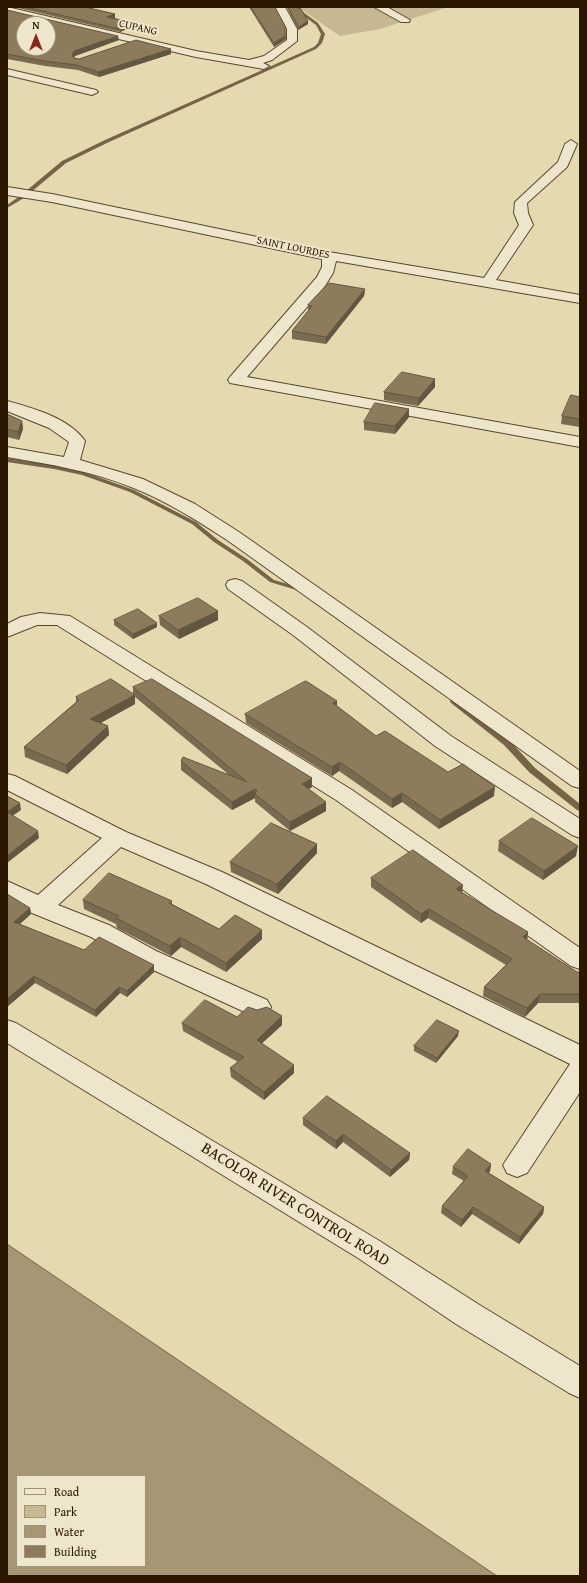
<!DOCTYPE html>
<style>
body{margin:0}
#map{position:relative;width:587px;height:1583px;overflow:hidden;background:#e5d9b0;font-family:"Gentium Book Plus",serif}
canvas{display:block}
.frame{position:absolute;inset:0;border:8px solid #2b1700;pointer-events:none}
.legend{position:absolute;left:16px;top:1475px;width:130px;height:92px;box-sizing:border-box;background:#eee6cc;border:1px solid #a0937a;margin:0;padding:5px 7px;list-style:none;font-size:12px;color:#2b1700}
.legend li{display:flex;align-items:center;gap:8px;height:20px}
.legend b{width:20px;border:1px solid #a0937a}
.north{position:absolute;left:16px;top:16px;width:40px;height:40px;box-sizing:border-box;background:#eee6cc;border:1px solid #a0937a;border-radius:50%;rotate:0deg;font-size:11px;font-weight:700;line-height:16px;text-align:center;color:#2b1700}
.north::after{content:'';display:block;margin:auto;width:14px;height:18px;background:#8f2418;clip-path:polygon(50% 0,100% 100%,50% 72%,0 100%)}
</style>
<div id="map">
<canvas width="587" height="1583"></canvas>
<div class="frame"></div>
<ul class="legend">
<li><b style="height:5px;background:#eee6cc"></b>Road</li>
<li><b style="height:11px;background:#c5b892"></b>Park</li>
<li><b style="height:11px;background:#a69774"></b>Water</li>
<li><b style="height:11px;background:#8c7c5c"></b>Building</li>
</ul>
<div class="north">N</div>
</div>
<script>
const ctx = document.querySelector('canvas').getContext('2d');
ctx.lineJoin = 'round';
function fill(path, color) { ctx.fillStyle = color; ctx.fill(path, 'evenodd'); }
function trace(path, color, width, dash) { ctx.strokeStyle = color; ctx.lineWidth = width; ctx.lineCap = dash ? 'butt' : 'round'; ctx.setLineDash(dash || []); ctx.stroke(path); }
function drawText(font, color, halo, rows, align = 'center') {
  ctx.font = font + ' "Gentium Book Plus",serif'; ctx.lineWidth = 4; ctx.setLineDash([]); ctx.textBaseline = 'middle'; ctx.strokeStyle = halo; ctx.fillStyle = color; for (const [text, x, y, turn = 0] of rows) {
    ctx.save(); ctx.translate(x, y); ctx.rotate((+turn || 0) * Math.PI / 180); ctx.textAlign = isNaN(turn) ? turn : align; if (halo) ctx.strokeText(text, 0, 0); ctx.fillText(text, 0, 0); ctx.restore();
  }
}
fill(new Path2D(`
 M298,7H448L380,29L340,36Z`), '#c5b892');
const water = new Path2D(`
 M7,1244L497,1576H7ZM17,1476H145V1566H17Z`);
fill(water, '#a69774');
trace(water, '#756446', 1);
fill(new Path2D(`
 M292,7H296L318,23L325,34L322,43L316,49L109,142L66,163L24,198L7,208V205L20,196L62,161L105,140L314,47L318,43L321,34L316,25Z
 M7,458L54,465L84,472L134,490L196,522L218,540L247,559L274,580L305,589L306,590L303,592L270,582L243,561L214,542L192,524L130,492L82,475L54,469L7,462Z
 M451,699H457L510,741L535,768L580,804V811L577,810L529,772L504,745L451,703L450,701Z`), '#756446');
const minor = new Path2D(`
 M7,7L196,51L249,60L264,56L287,40V29L275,7H285L297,29V41L272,60L263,63L269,66L264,69L196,57L7,13Z
 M374,7H387L410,20L409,22H401Z
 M7,69L96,90L98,92L92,95L7,75Z
 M571,140L577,144L567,167L527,203L528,213L533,225L496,280L580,295V303L336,261L333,273L325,286L247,377L580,437V447L230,383L228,380L230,377L317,277L322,267V259L52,202L7,195V187L52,194L329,252L484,278L519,225L514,213L515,202L558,162L565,144Z
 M7,401C33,408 69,418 85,441L80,460L143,479L195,504L239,532L580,771V788L572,786L227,540C196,520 165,500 131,487C91,471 49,464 7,457V447L64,457L69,442L49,428L7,411Z
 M235,579L242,581L307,627L451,736L580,819V838L572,835L435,746L293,635L228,589L226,585L228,581Z
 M40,613L70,616L352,790L580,948V969L571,966L336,800L57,625H37L7,637V624L21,617Z
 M7,774L15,776L126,832L222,872L580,1045V1092L527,1173L517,1177L507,1173L503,1165L570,1064L206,884L121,847L58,905L109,925L156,951L267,1000L271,1007L267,1014L258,1017L249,1014L138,963L91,937L32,913L7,899V881L38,895L102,838L7,790Z
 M7,1020L16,1023L378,1240L478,1304L580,1366V1398L569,1393L456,1324L358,1258L7,1043Z`);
trace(minor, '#5a482c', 2);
fill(minor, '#eee6cc');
fill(new Path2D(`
 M14,7H85L115,14V18H113L134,23V26L120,32Z
 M249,7H275L285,26L286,39L274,47Z
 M287,7H295L308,21V24L298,30Z
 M7,10L119,40L75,56L74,57V58L79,59L171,54L99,77L78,70L45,66L7,59Z
 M365,289L364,296L326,344L292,339V331L308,311V305Z
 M435,379V387L418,406L384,400V392Z
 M580,397V427L561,424L562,416Z
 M409,409V417L395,434L364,430V422Z
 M7,414L22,421L23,429L19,440L7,437Z
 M218,611V620L179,639L160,625L159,616Z
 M114,620L157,627L133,639L114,625Z
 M133,687L312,787L309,789L326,811L290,831L255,802V798L232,810L181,770V761L228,774L135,697V704L101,723L108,726L109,735L67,774L25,757L24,747L76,702V697L133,694Z
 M337,701V706L376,736L494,796L439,829L402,802L392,808L339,771L332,776L246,723L245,714Z
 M499,841L576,856L543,880L498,851Z
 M317,853L278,894L231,872L230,862Z
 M371,878L462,893L528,932L527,940L577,972H580V1003H538L525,1017L483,996L484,987L506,965L428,918L421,923L371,887Z
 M7,894L30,908L31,914L20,924L84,950L154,972L127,997L120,993L96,1017L35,983L7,1007Z
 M83,900L172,901V904L219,929L262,930V939L226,972L181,947L171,956L117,928L116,924L84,909Z
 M257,1010L282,1016V1025L262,1043L294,1073L264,1100L231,1077L230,1068L238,1062L183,1031L182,1023L237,1017Z
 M458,1036L436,1063L414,1051V1046Z
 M303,1118L410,1153L409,1160L390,1177L343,1142L336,1149L303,1125Z
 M491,1164L490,1171L489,1173L544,1207L543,1214L519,1244L472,1214L461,1227L441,1213L442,1206L464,1181L452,1174L453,1167Z`), '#786b4f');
fill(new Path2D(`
 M115,14V18L107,20V17Z
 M308,21V24L298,30L299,27Z
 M134,23V26L120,32V29Z
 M118,36L119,40L75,56L73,60L72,55L74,51Z
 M285,36L286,39L274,47V43Z
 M171,49V54L99,77L98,72Z
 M365,289L364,296L326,344V337Z
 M435,379V387L418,406L419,398Z
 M409,409V417L395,434V426Z
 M22,421L23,429L19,440L18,432Z
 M218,611V620L179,639L178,630Z
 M157,623V627L133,639V634Z
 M135,695V704L91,728L90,719Z
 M337,701V710L333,703Z
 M108,726L109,735L67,774L66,765Z
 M340,762L339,771L332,776V767Z
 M312,778V787L302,793V784Z
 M495,787L494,796L439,829L440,820Z
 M255,789V798L232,810V802Z
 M402,793V802L392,808V799Z
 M326,802V811L290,831V822Z
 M20,803L21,810L8,819L7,812Z
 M38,831L39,838L7,863V856Z
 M317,844V853L278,894L277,884Z
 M578,846L576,856L543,880L544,871Z
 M463,885L462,894L456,889Z
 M30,908L31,914L15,928L14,922Z
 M429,909L428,918L421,923V914Z
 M262,930V939L226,972V963Z
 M528,932L527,941L523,937Z
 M180,937L181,947L171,956L170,946Z
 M154,965V972L127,997V991Z
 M34,976L35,983L7,1007V999Z
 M119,987L120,993L96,1017L95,1010Z
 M540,994L538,1003L525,1017L527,1008Z
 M282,1016V1025L257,1048V1040Z
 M459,1031L458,1036L436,1063L437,1058Z
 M294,1065V1073L264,1100V1092Z
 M343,1134V1142L336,1149V1141Z
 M410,1153L409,1160L390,1177L391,1170Z
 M491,1164L490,1171L484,1179L485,1171Z
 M473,1207L472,1214L461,1227L462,1220Z
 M544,1207L543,1214L519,1244L520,1237Z`), '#625740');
const building = new Path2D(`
 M27,7H85L115,14L107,17L134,23L120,29Z
 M251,7H275L285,26V36L274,43Z
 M288,7H295L301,9L308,21L299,27Z
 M7,10L118,36L74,51L72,55L74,58L79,59L136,40L171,49L98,72L77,65L44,61L7,54ZM24,24H48V48H24Z
 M329,283L365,289L326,337L292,331L312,306L308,305Z
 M402,372L435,379L419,398L384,392Z
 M571,395L580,397V419L562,416Z
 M375,403L409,409L395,426L364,422Z
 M7,414L22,421L18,432L7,429Z
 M198,598L218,611L178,630L159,616Z
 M138,609L157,623L133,634L114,620Z
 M111,679L135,695L90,719L108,726L66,765L24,747L79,700L76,697Z
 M152,679L312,778L302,784L326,802L290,822L255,794L257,790L255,789L232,802L181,761L183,757L247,782L133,687Z
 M306,681L337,701L333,703L376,736L385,731L448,772L463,764L495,787L440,820L402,793L392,799L340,762L332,767L245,714Z
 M7,796L20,803L7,812Z
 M7,812L38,831L7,856Z
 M532,818L578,846L544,871L499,841Z
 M271,823L317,844L277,884L230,862Z
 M413,850L463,885L456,889L528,932L523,937L577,972H580V994H540L527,1008L484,987L512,959L429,909L421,914L371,878Z
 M109,873L172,901L169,903L219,929L235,915L262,930L226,963L180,937L170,946L116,918L119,916L83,900Z
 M7,894L30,908L14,922L84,950L99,937L154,965L127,991L119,987L95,1010L34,976L7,999Z
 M205,1000L237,1017L248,1007L257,1010L267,1007L282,1016L257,1040L294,1065L264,1092L230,1068L244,1057L182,1023Z
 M437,1020L459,1031L437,1058L414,1046Z
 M327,1096L410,1153L391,1170L343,1134L336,1141L303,1118Z
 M468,1149L491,1164L485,1171L544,1207L520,1237L473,1207L462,1220L442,1206L468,1176L453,1167Z`);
fill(building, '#8c7c5c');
trace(building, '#625740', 1);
drawText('11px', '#2b1700', '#eee6cc', [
 ["CUPANG",138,28,13],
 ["SAINT LOURDES",293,248,12]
]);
drawText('16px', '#2b1700', '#eee6cc', [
 ["BACOLOR RIVER CONTROL ROAD",295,1205,32]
]);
</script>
